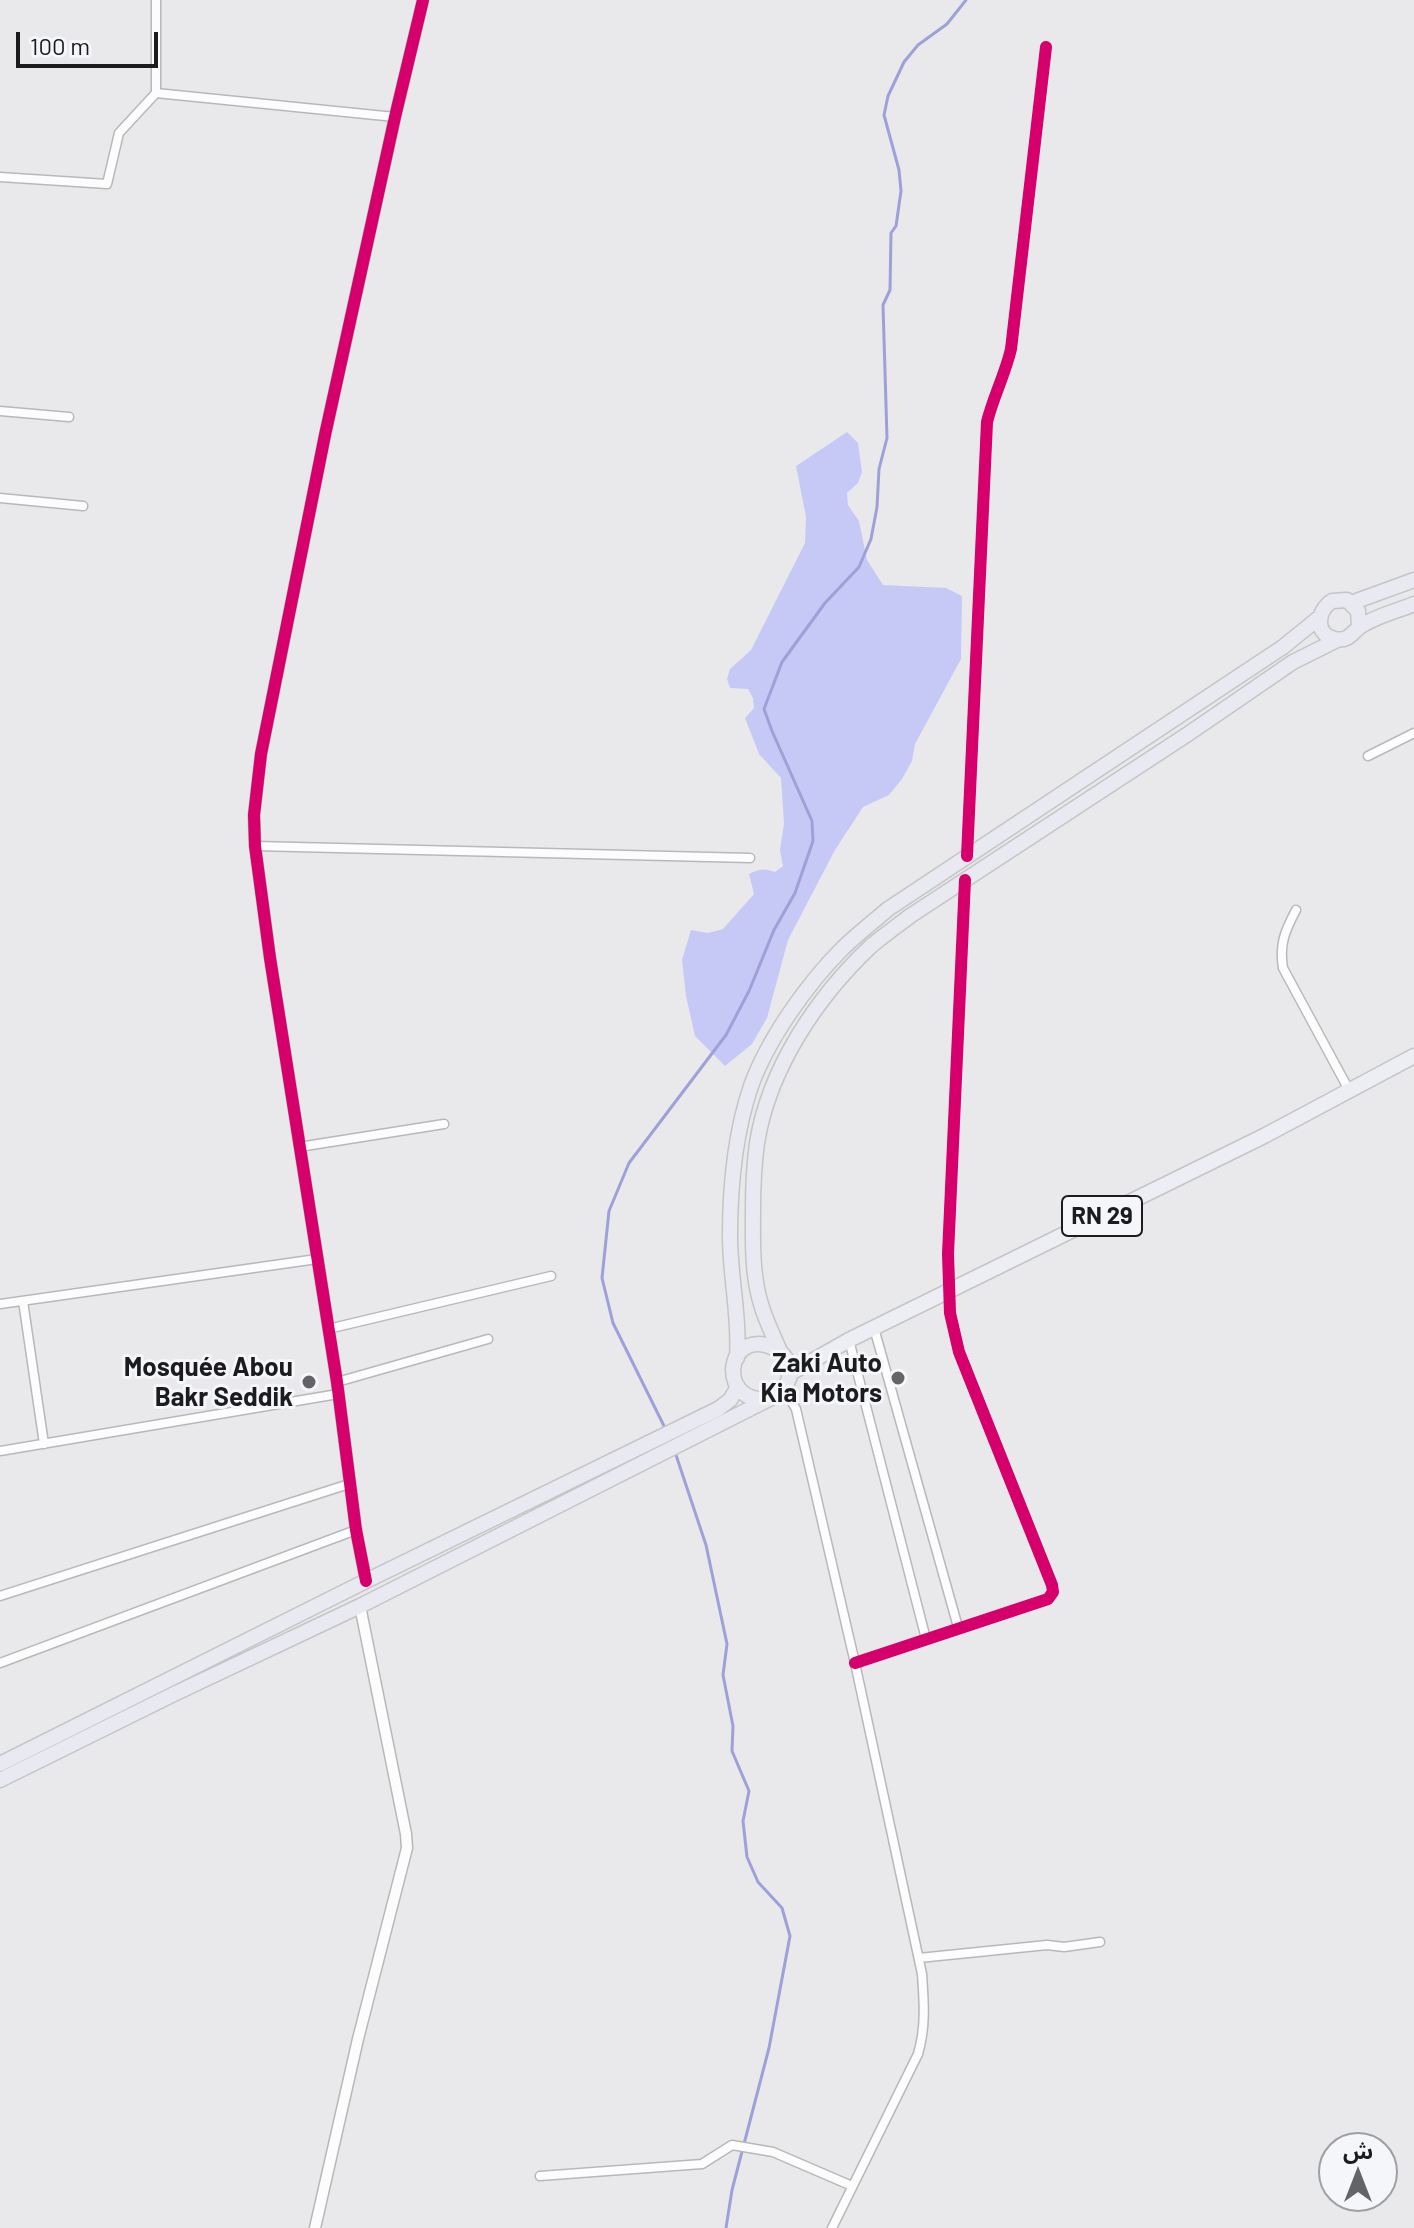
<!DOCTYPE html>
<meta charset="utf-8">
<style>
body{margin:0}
#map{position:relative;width:1414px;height:2228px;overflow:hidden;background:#e9e9ec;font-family:Barlow,"Noto Sans Arabic",sans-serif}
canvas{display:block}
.north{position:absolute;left:1318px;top:2132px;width:80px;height:80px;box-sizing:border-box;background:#f5f6fa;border:2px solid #9e9fa2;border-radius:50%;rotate:0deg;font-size:22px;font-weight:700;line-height:32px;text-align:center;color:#1c1c1e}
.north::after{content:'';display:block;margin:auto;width:28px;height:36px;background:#646466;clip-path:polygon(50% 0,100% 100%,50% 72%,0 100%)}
.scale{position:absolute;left:16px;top:32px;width:142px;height:36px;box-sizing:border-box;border:4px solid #1c1c1e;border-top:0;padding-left:10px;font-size:24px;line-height:28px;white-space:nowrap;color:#1c1c1e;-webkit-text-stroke:6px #f5f6fa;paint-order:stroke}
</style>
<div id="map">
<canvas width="1414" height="2228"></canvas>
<div class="north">ش</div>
<div class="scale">100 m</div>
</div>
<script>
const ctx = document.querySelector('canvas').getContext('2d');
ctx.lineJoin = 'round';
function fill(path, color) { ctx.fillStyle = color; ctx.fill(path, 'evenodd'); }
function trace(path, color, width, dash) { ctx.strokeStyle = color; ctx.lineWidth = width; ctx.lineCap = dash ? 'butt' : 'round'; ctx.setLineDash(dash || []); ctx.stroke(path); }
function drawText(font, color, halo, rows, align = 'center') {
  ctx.font = font + ' Barlow,sans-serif'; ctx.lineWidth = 6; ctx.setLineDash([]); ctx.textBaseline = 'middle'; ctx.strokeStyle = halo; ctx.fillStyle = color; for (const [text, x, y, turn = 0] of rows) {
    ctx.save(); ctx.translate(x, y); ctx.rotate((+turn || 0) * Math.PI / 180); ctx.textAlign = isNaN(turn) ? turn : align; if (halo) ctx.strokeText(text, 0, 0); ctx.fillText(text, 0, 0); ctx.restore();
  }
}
fill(new Path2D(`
 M847,432L858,443L862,472L858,483L847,493L848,505L859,521L867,560L883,585L946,588L962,596L961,659L915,744L912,761L902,779L889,795L863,807L835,850L788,940L767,1018L752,1044L725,1066L695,1036L686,996L682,960L691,930L708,933L723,929L754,894L749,874C759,869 764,868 775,872L783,866L780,850L784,824L781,778L759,754L745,718L754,708L753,698L748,689L730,688L727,679L730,669L751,650L805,543L806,517L796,466Z`), '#c6c9f5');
trace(new Path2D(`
 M666,1430L613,1323L602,1278L609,1211L629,1163L726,1035L749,991L774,930L795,893L813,841L812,821L772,731L764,709L782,662L825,603L859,567L871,539L877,507L879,469L887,438L883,305L890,290L891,233L896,226L901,191L899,170L884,115L888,96L904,62L918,45L947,24L966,0
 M675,1452L706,1545L727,1644L723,1675L733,1726L732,1751L749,1791L743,1821L747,1857L758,1882L782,1908L790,1936L769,2048L732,2190L726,2228`), '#9ea1d8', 3);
const minor = new Path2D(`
 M156,93V0
 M0,177L107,184L119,133L156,93L395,117
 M0,411L69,417
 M0,498L83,506
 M1368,756L1414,733
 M255,846L750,858
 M967,856L987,422C993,397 1005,375 1011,349L1046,47
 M1296,910C1285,931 1279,944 1283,968L1349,1090
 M299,1147L444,1124
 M23,1301L44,1444
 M0,1304L317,1259
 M874,1328L958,1627
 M328,1329L551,1276
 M849,1340L926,1639
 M337,1382L488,1339
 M782,1391L789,1397L796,1409L855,1663L922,1974C924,2002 926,2027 918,2054L832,2228
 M0,1451L338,1394
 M0,1596L349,1484
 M0,1663L356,1530
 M855,1663L1048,1599L1053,1592L1052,1585L959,1352L950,1313L948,1254L965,880
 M919,1958L1047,1945L1064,1947L1100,1942
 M540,2176L702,2164L732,2145L773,2152L852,2186`);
const tertiary = new Path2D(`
 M366,1581L356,1530L337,1382L270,958L255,846L254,815L261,754L325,435L395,117L423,0
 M315,2228L358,2039L407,1848L406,1834L360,1606`);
const primary = new Path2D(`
 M789,1374L849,1340L1264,1136L1414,1056`);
const trunk = new Path2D(`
 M1351,603L1414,580
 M1359,627L1358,611L1347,600L1332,601C1317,611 1314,634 1335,639C1349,642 1352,632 1361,626C1376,616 1397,611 1414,604
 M780,1351C771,1331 761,1310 757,1288C752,1262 753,1235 753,1209C753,1187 754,1165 757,1143C769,1068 817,997 871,946C883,936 897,926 910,916L1188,734L1293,662L1337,640
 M737,1358C740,1317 730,1277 730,1236C730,1187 735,1133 751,1086C768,1039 807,984 842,949C856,935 873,922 888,909L1283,647L1320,617
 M0,1764L366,1581L718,1409L730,1400L738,1387
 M0,1780L174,1694L360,1606L777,1395C822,1356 737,1317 733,1370C733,1378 736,1387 742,1392C749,1398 757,1400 766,1399`);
trace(minor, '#b8b8ba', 11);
trace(tertiary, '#b8b8ba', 13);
trace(primary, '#c5c5c6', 17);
trace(trunk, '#c5c5c6', 17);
trace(minor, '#fcfcfc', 8);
trace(tertiary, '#fcfcfc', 10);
trace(primary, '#edeef4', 14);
trace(trunk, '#e8e9f1', 14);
trace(new Path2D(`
 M967,856L987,422C993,397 1005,375 1011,349L1046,47
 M366,1581L356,1530L337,1382L270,958L255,846L254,815L261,754L325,435L395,117L423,0
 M855,1663L1048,1599L1053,1592L1052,1585L959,1352L950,1313L948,1254L965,880`), '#d6006c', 12);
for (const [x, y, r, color] of [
 [898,1378,8,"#646466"],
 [309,1382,8,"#646466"]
]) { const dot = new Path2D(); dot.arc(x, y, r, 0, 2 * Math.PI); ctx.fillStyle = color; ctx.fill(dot); trace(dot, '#f5f6fa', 3); }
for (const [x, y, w] of [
 [1102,1216,80]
]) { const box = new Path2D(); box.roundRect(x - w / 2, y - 20, w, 40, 6); ctx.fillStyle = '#f5f6fa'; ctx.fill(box); trace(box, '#1c1c1e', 2); }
drawText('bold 24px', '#1c1c1e', null, [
 ["RN 29",1102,1216]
]);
drawText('bold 26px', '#1c1c1e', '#f5f6fa', [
 ["Zaki Auto",882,1363],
 ["Kia Motors",882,1393],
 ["Mosquée Abou",293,1367],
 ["Bakr Seddik",293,1397]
], 'right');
</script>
